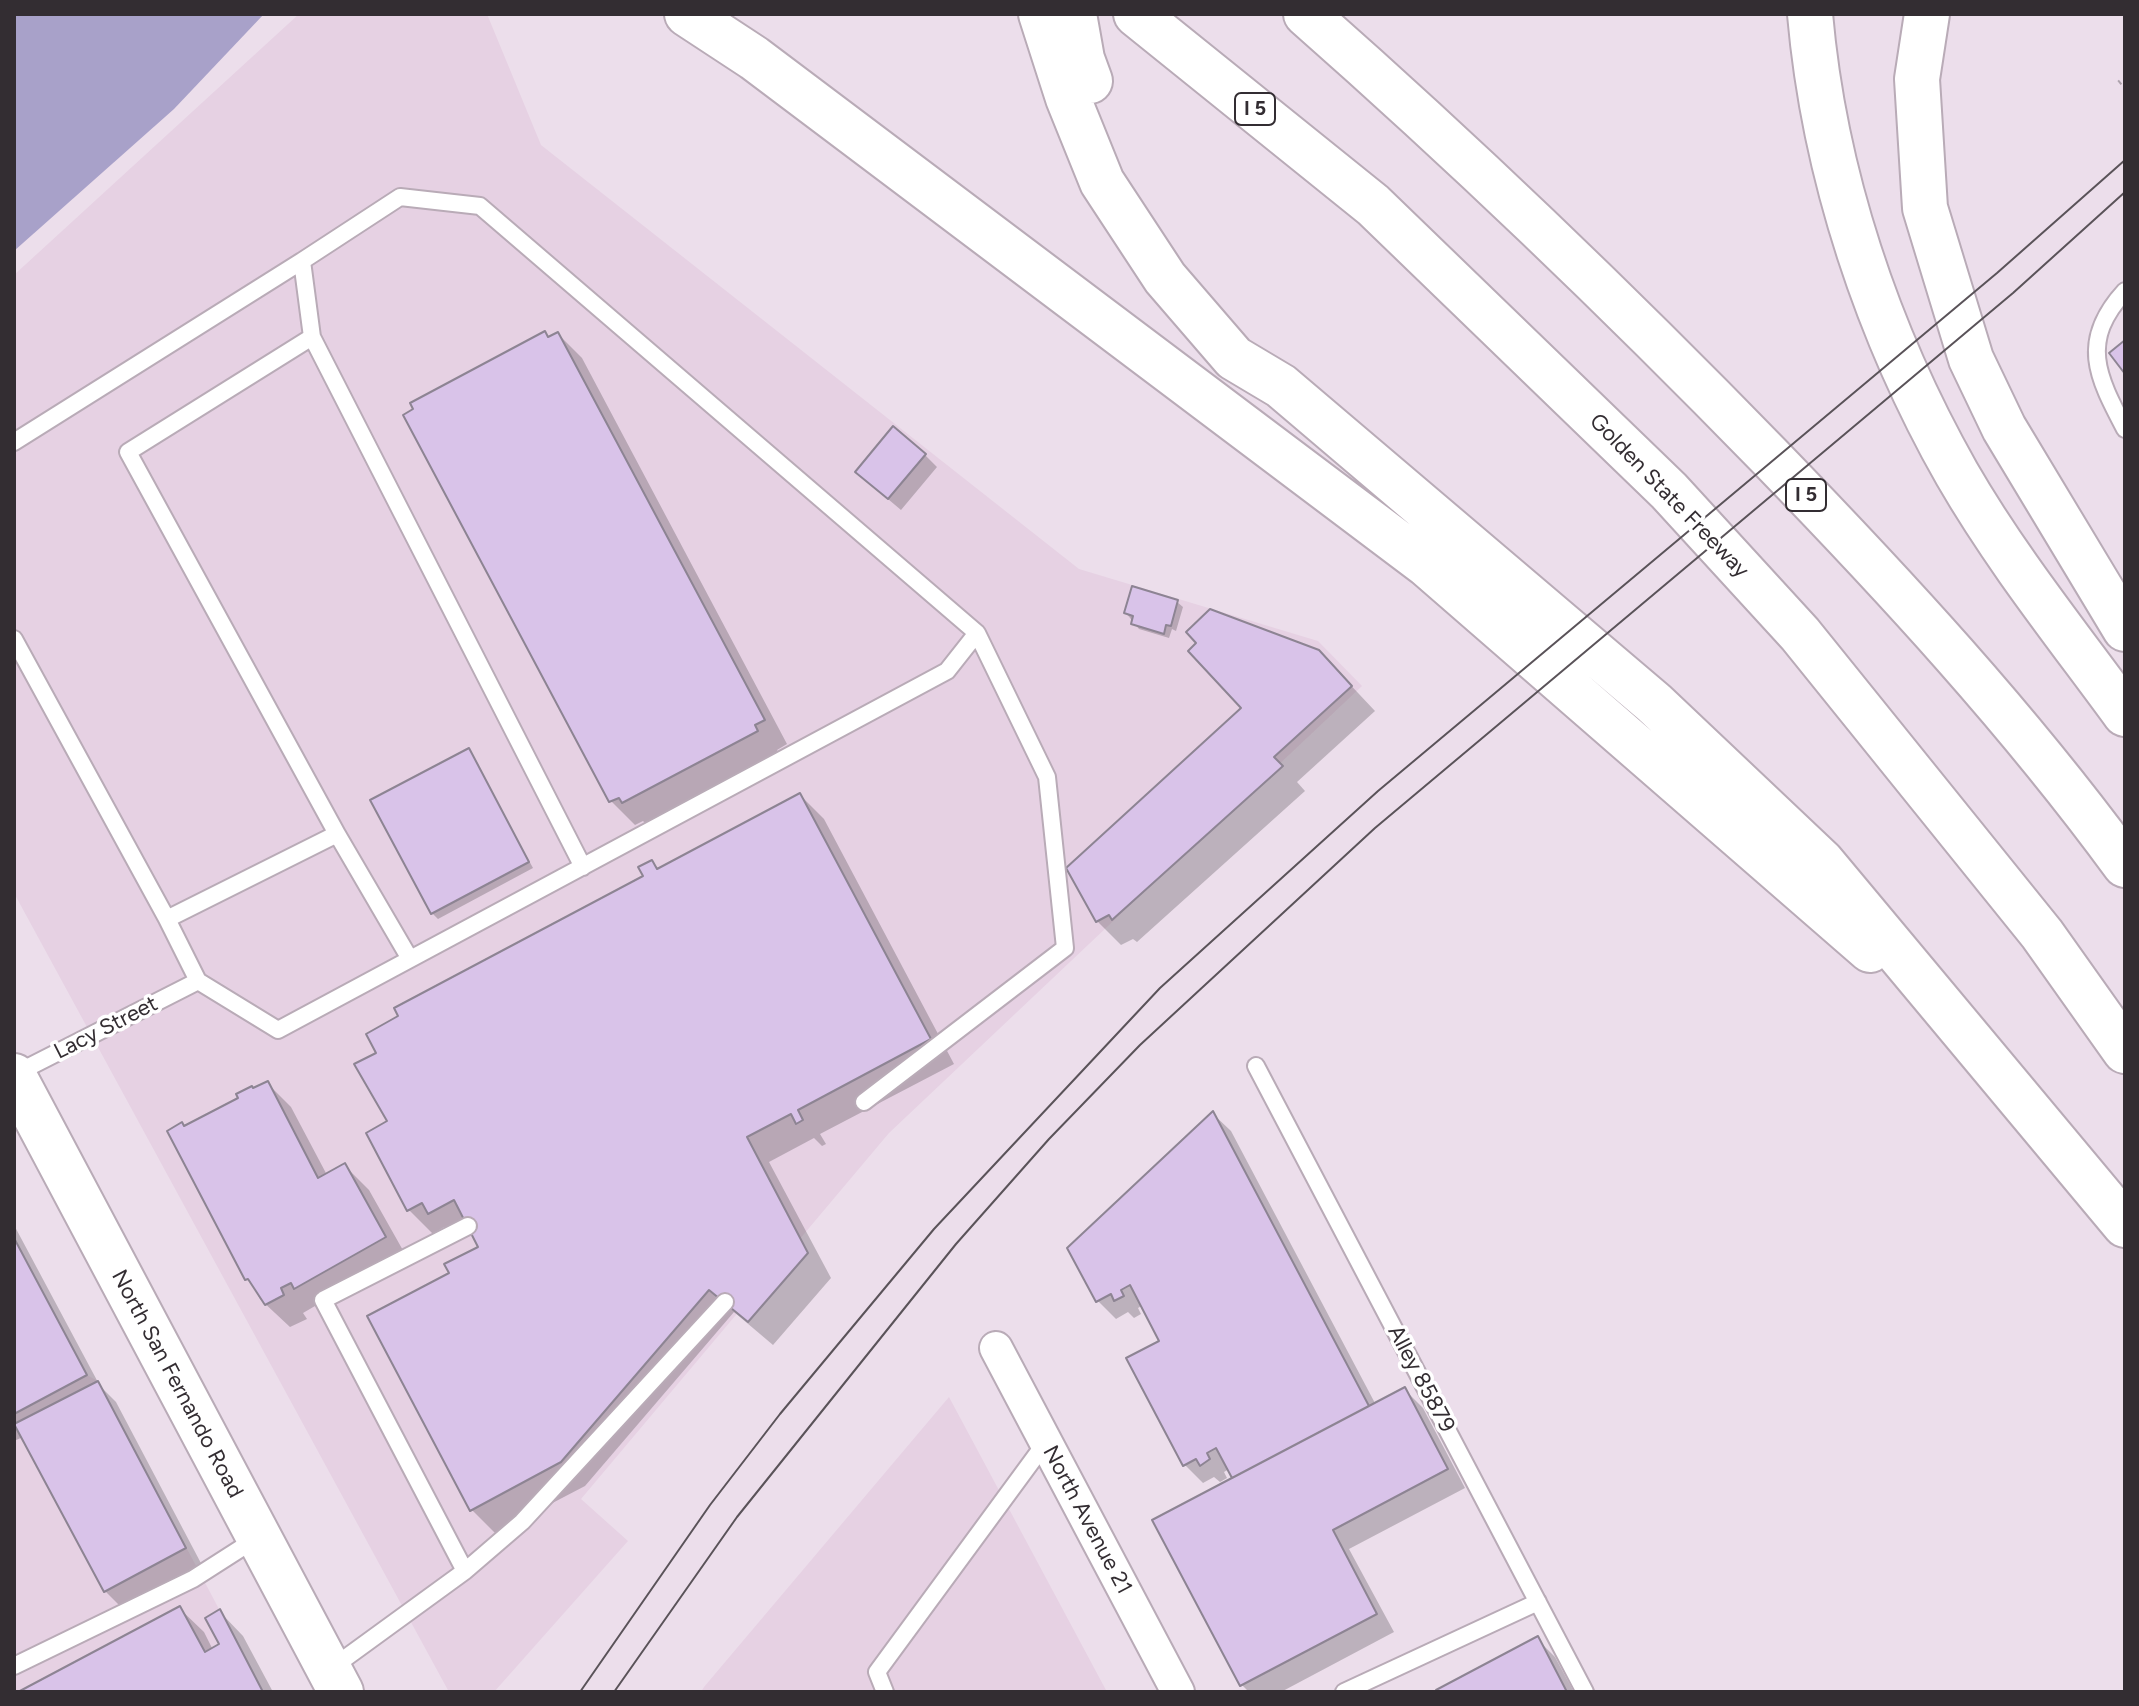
<!DOCTYPE html>
<style>
body{margin:0}
#map{position:relative;width:2139px;height:1706px;overflow:hidden;background:#ecdeeb;font-family:Figtree,sans-serif}
canvas{display:block}
.frame{position:absolute;inset:0;border:16px solid #332d32;pointer-events:none}
</style>
<div id="map">
<canvas width="2139" height="1706"></canvas>
<div class="frame"></div>
</div>
<script>
const ctx = document.querySelector('canvas').getContext('2d');
ctx.lineJoin = 'round';
function fill(path, color) { ctx.fillStyle = color; ctx.fill(path, 'evenodd'); }
function trace(path, color, width, dash) { ctx.strokeStyle = color; ctx.lineWidth = width; ctx.lineCap = dash ? 'butt' : 'round'; ctx.setLineDash(dash || []); ctx.stroke(path); }
function drawText(font, color, halo, rows, align = 'center') {
  ctx.font = font + ' Figtree,sans-serif'; ctx.lineWidth = 7; ctx.setLineDash([]); ctx.textBaseline = 'middle'; ctx.strokeStyle = halo; ctx.fillStyle = color; for (const [text, x, y, turn = 0] of rows) {
    ctx.save(); ctx.translate(x, y); ctx.rotate((+turn || 0) * Math.PI / 180); ctx.textAlign = isNaN(turn) ? turn : align; if (halo) ctx.strokeText(text, 0, 0); ctx.fillText(text, 0, 0); ctx.restore();
  }
}
fill(new Path2D(`
 M299,14H487L541,145L1079,569L1318,641L1362,686L889,1133L581,1499L628,1541L494,1692H449L14,893V275Z
 M14,1238L87,1375L98,1381L263,1692H14Z
 M949,1397L1107,1692H701L704,1687Z`), '#e6d1e3');
fill(new Path2D(`
 M14,14H264L174,109L14,251Z`), '#a8a1c9');
fill(new Path2D(`
 M545,333L550,338L558,334L582,358L787,744L777,750L780,755L648,826L643,821L635,825L611,801Z
 M925,455L937,467L901,510L869,483Z
 M1177,602L1183,607L1176,631L1172,629L1169,638L1139,629L1126,613Z
 M1343,677L1375,711L1297,782L1305,791L1137,942L1133,939L1121,945L1097,921L1069,868Z
 M469,751L533,868L438,919L432,913Z
 M800,795L824,819L954,1064L820,1134L826,1144L822,1146L814,1138L769,1162L831,1278L773,1345L734,1312L585,1486L495,1533L471,1509L451,1274L481,1247L470,1228L453,1237L444,1227L433,1234L409,1210L379,1054L646,877L652,862L660,870Z
 M267,1083L291,1107L327,1175L345,1166L369,1190L409,1261L320,1312L315,1306L303,1313L307,1319L290,1327L260,1299L169,1131L185,1127Z
 M1213,1114L1231,1131L1376,1405L1405,1390L1423,1408L1465,1488L1349,1549L1394,1632L1281,1692H1249L1242,1685L1234,1479L1229,1469L1224,1472L1227,1478L1220,1482L1214,1477L1203,1483L1184,1464L1162,1342L1143,1305L1138,1308L1141,1314L1134,1318L1128,1312L1116,1319L1098,1301Z
 M14,1225L100,1386L116,1402L203,1567L123,1609L105,1591L23,1437L14,1441Z
 M180,1609L204,1632L213,1650L222,1645L220,1612L243,1636L273,1692H22Z
 M1537,1639L1555,1657L1574,1692H1440Z`), '#0003');
const building = new Path2D(`
 M545,331L548,337L558,332L765,720L755,725L758,731L622,803L619,798L609,802L403,415L413,409L410,403Z
 M2125,340V374L2109,353Z
 M893,426L926,454L888,499L855,472Z
 M1132,586L1178,600L1171,626L1166,625L1164,634L1131,624L1133,616L1124,613Z
 M1210,609L1319,650L1352,686L1274,757L1283,766L1112,920L1109,915L1096,922L1066,868L1241,708L1188,651L1196,643L1186,632Z
 M469,748L529,862L431,914L370,800Z
 M800,793L931,1039L798,1110L803,1120L796,1124L791,1114L747,1137L808,1253L748,1322L709,1290L561,1462L470,1511L367,1316L449,1273L444,1264L478,1247L454,1200L428,1214L422,1203L407,1211L366,1133L387,1121L354,1064L376,1053L366,1034L398,1016L394,1008L643,876L638,867L652,860L657,869Z
 M268,1081L318,1178L345,1163L386,1237L294,1289L291,1283L281,1288L284,1295L265,1305L248,1279L245,1280L167,1131L182,1122L184,1126L238,1098L236,1094L252,1086L253,1088Z
 M1213,1111L1369,1406L1232,1478L1216,1448L1207,1453L1210,1459L1200,1466L1196,1459L1183,1466L1126,1358L1159,1341L1130,1285L1121,1290L1124,1296L1114,1301L1111,1294L1096,1302L1067,1248Z
 M14,1238L87,1375L14,1414Z
 M98,1381L186,1548L104,1592L14,1424Z
 M1405,1387L1448,1469L1333,1530L1377,1614L1240,1686L1152,1520Z
 M180,1606L205,1652L219,1644L205,1618L220,1609L263,1692H18Z
 M1538,1636L1567,1692H1438L1436,1690Z`);
fill(building, '#d9c3e9');
trace(building, '#8d8493', 2);
const lane = new Path2D(`
 M400,197L480,206L977,633L947,671L278,1030L198,981L167,919L337,834L128,452L312,337L302,261Z
 M2125,291C2079,341 2097,376 2125,429
 M312,337L583,867
 M14,442L302,261
 M14,639L167,919
 M337,834L410,959
 M1256,1066L1585,1692
 M15,1074L198,981
 M864,1102L1065,948L1047,777L977,633
 M465,1571L323,1300L468,1226
 M14,1666L193,1579L257,1538
 M329,1670L465,1571L522,1522L725,1302
 M885,1692L877,1672L1046,1442
 M1344,1692L1538,1602`);
const street = new Path2D(`
 M996,1348L1178,1692`);
const secondary = new Path2D(`
 M14,1076L341,1692`);
const highway = new Path2D(`
 M687,14L754,58L1426,564L1870,950
 M1041,14L1068,98L1102,182L1165,278L1234,358L1281,386L1654,703L1822,862L2125,1225
 M1074,14L1082,59L1090,81
 M1136,14L1373,205L1669,491L1800,634L2042,934L2125,1051
 M1306,14C1466,155 1620,303 1769,456C1895,586 2018,719 2125,865
 M1810,14C1824,174 1878,335 1957,474C2006,559 2068,636 2125,714
 M1927,14L1917,79L1925,208L1971,359L2004,428L2125,629`);
trace(lane, '#b9abb7', 20);
trace(street, '#b9abb7', 36);
trace(secondary, '#b9abb7', 48);
trace(highway, '#b9abb7', 48);
trace(new Path2D(`
 M2119,83L2125,78`), '#ada2ac', 5, [2, 6]);
trace(lane, '#fff', 16);
trace(street, '#fff', 32);
trace(secondary, '#fff', 44);
trace(highway, '#fff', 44);
trace(new Path2D(`
 M580,1692L710,1505L780,1414L934,1229L1160,988L1378,791L1997,273L2125,160
 M614,1692L737,1517L956,1244L1049,1139L1140,1045L1375,828L2013,293L2125,192`), '#5a5359', 2);
for (const [x, y, w] of [
 [1255,109,40],
 [1806,495,40]
]) { const box = new Path2D(); box.roundRect(x - w / 2, y - 16, w, 32, 6); ctx.fillStyle = '#fff'; ctx.fill(box); trace(box, '#332d32', 2); }
drawText('bold 20px', '#332d32', null, [
 ["I 5",1255,109],
 ["I 5",1806,495]
]);
drawText('22px', '#332d32', '#fff', [
 ["Golden State Freeway",1669,496,46],
 ["Lacy Street",106,1028,-27],
 ["Alley 85879",1421,1379,62],
 ["North San Fernando Road",177,1384,62],
 ["North Avenue 21",1087,1520,62]
]);
</script>
